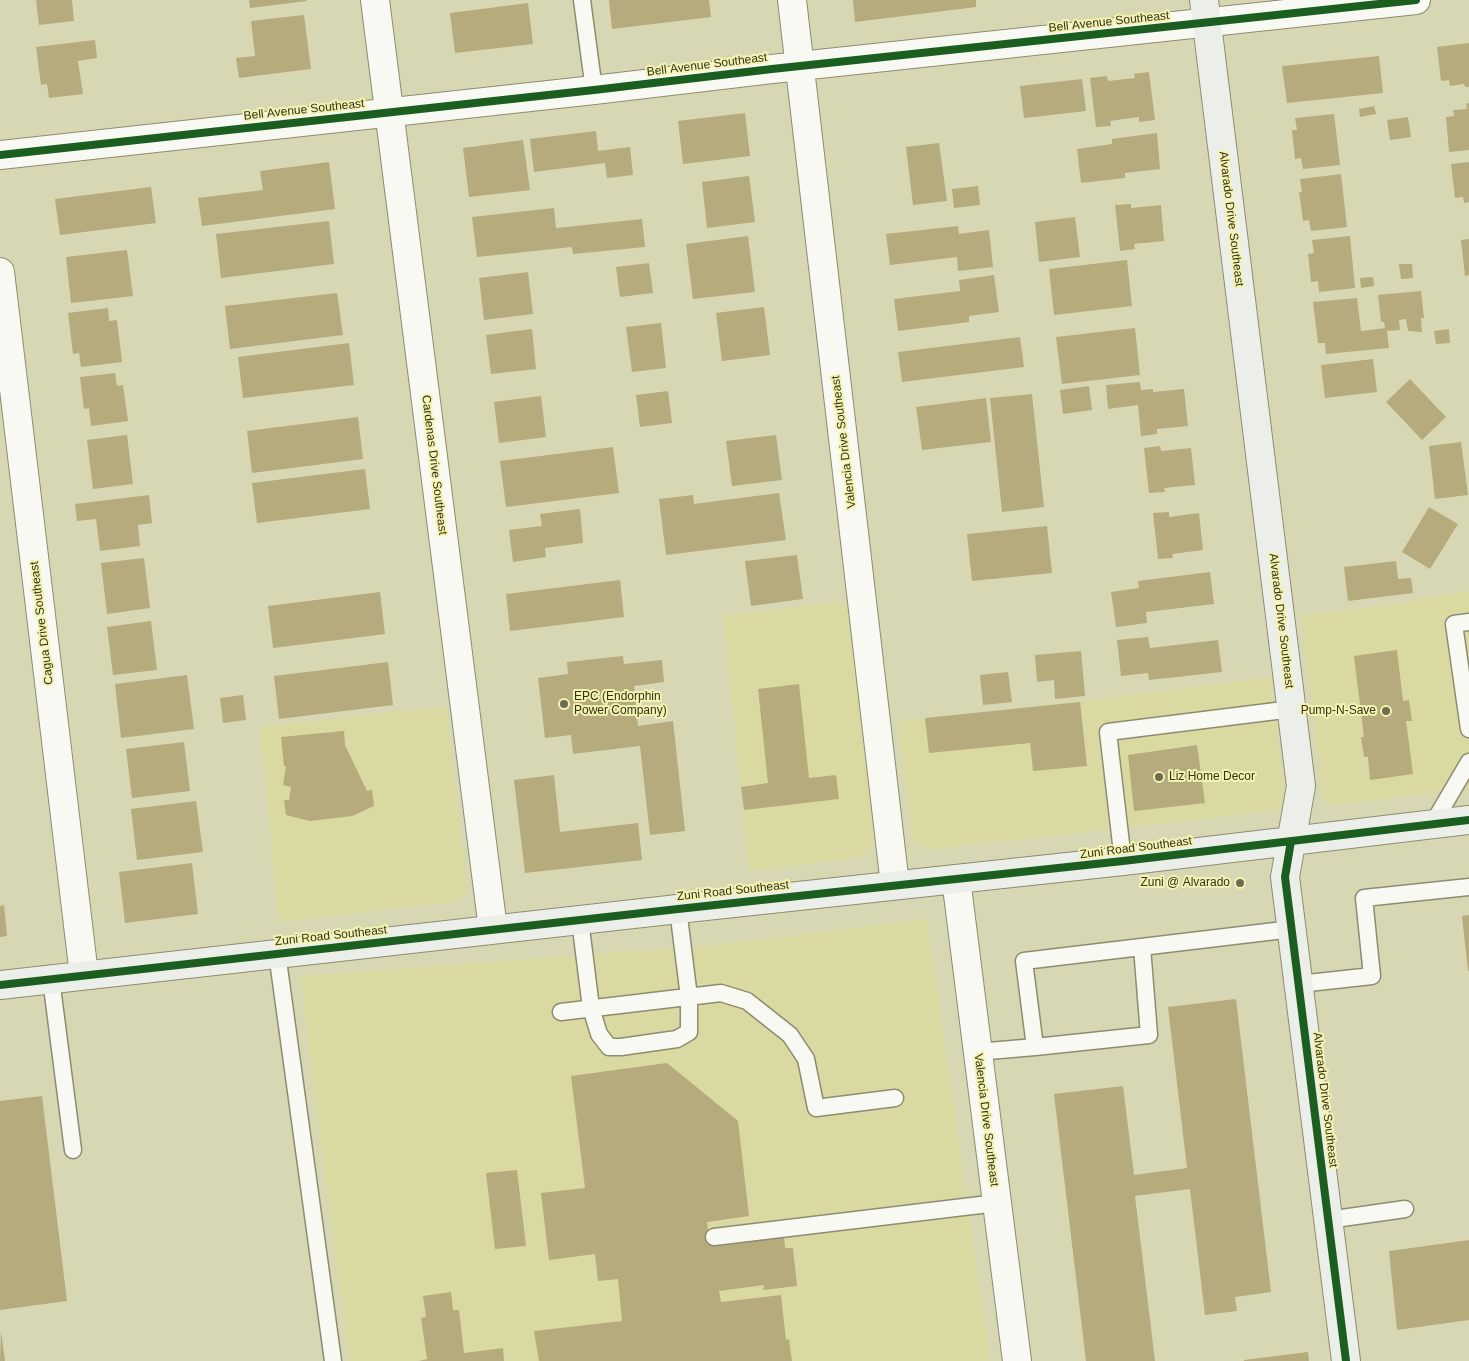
<!DOCTYPE html>
<style>
body{margin:0}
canvas{display:block;background:#d8d7b4}
</style>
<canvas width="1469" height="1361"></canvas>
<script>
const ctx = document.querySelector('canvas').getContext('2d');
ctx.lineJoin = 'round';
function fill(path, color) { ctx.fillStyle = color; ctx.fill(path, 'evenodd'); }
function trace(path, color, width, dash) { ctx.strokeStyle = color; ctx.lineWidth = width; ctx.lineCap = dash ? 'butt' : 'round'; ctx.setLineDash(dash || []); ctx.stroke(path); }
function drawText(font, color, halo, rows, align = 'center') {
  ctx.font = font + ' Helvetica,sans-serif'; ctx.lineWidth = 4; ctx.setLineDash([]); ctx.textBaseline = 'middle'; ctx.strokeStyle = halo; ctx.fillStyle = color; for (const [text, x, y, turn = 0] of rows) {
    ctx.save(); ctx.translate(x, y); ctx.rotate((+turn || 0) * Math.PI / 180); ctx.textAlign = isNaN(turn) ? turn : align; if (halo) ctx.strokeText(text, 0, 0); ctx.fillText(text, 0, 0); ctx.restore();
  }
}
fill(new Path2D(`
 M1469,592V789L1336,805L1326,802L1322,789L1301,615L1413,602V599Z
 M847,601L875,840L869,854L859,858L749,871L723,615Z
 M1271,677L1285,801L1279,809L1264,812L926,850L913,841L897,721L1083,701Z
 M446,706L467,891L461,900L454,902L279,922L260,727Z
 M927,919L990,1361H349L300,976L714,945Z`), '#dad9a1');
fill(new Path2D(`
 M36,0H72L74,21L39,25Z
 M249,0H306L307,1L250,8Z
 M609,0H709L711,17L612,29Z
 M853,0H976V7L855,22Z
 M528,3L533,44L455,53L450,13Z
 M304,15L311,69L239,78L236,58L255,56L251,21Z
 M95,40L97,58L78,61L83,94L49,98L47,84L41,85L36,47Z
 M1469,43V87H1465L1464,84L1450,86L1449,80L1441,81L1437,47Z
 M1379,56L1383,93L1287,103L1282,66Z
 M1149,72L1155,120L1139,122V117L1110,121L1111,126L1096,127L1090,78L1107,76L1108,81L1135,78L1134,74Z
 M1082,79L1086,111L1024,118L1020,86Z
 M1469,103V150L1449,152L1446,117L1454,116L1453,110L1467,109L1466,104Z
 M1374,106L1376,114L1360,117L1359,109Z
 M745,113L750,156L683,164L678,121Z
 M1334,114L1340,165L1303,169L1301,158L1295,159L1292,130H1297L1295,118Z
 M1408,117L1411,137L1390,140L1387,120Z
 M596,131L598,151L630,147L633,175L607,178L605,163L534,172L530,139Z
 M1157,133L1160,169L1125,173V178L1081,183L1077,149L1112,144V139Z
 M523,140L530,190L469,197L463,148Z
 M939,143L947,201L913,205L906,147Z
 M329,162L335,209L202,226L198,198L263,190L260,171Z
 M1469,162V202L1464,203L1463,197L1455,198L1451,164Z
 M1341,174L1347,227L1311,231L1309,220L1303,221L1299,192H1302L1300,179Z
 M749,176L755,222L707,228L702,182Z
 M978,186L980,205L954,208L952,189Z
 M151,187L156,223L60,235L55,199Z
 M1131,204V208L1161,205L1164,241L1134,244L1135,249L1120,251L1115,205Z
 M554,208L556,228L642,219L645,247L573,254L572,247L477,257L472,217Z
 M1075,217L1080,257L1039,262L1035,222Z
 M329,221L334,264L221,278L216,234Z
 M958,226L959,234L989,230L993,267L958,271L957,257L890,265L886,234Z
 M748,236L755,292L693,299L686,244Z
 M1350,236L1355,288L1319,292L1318,281L1311,282L1308,254L1314,253L1312,240Z
 M1469,239V275L1465,276L1461,240Z
 M127,250L133,296L71,303L66,257Z
 M1127,260L1132,306L1054,315L1049,269Z
 M649,263L653,293L620,297L616,267Z
 M1399,264H1412L1413,278L1401,279Z
 M528,272L533,314L484,320L479,278Z
 M994,275L999,312L969,316V322L898,331L894,299L960,291L959,280Z
 M1373,277L1374,286L1361,288L1360,278Z
 M1421,291L1424,318H1421L1422,332L1408,331L1406,319L1399,320L1400,330L1387,331L1389,348L1326,354L1325,343H1318L1313,302L1357,298L1361,331L1385,328L1384,322H1381L1378,295Z
 M337,293L343,335L230,349L225,306Z
 M764,307L770,355L722,361L716,313Z
 M108,308L109,321L117,320L122,362L81,367L79,353L73,354L68,313Z
 M661,323L666,368L632,372L626,327Z
 M1135,328L1140,375L1062,384L1056,337Z
 M532,329L536,369L491,374L486,335Z
 M1449,329L1450,343L1436,344L1434,331Z
 M1020,337L1024,367L902,382L898,352Z
 M349,343L354,385L243,398L238,357Z
 M1373,359L1377,392L1325,398L1321,365Z
 M115,373L117,386L123,385L128,421L91,426L89,408L84,409L80,377Z
 M1410,379L1446,417L1422,440L1386,402Z
 M1140,382L1141,390L1153,389V392L1184,389L1188,426L1157,429V434L1141,436L1138,405L1108,409L1106,385Z
 M1089,386L1092,410L1063,414L1060,390Z
 M668,391L672,423L640,427L636,395Z
 M1032,394L1044,507L1002,512L990,398Z
 M541,396L546,437L499,443L494,402Z
 M986,398L991,442L922,450L916,407Z
 M358,417L363,459L252,473L247,431Z
 M127,435L133,484L93,489L87,440Z
 M776,435L782,480L732,486L726,441Z
 M1461,442L1468,495L1435,499L1429,446Z
 M1160,446L1161,451L1191,448L1195,485L1164,488L1165,492L1149,493L1144,448Z
 M613,447L619,493L506,507L500,461Z
 M365,469L370,509L257,523L252,483Z
 M779,493L786,540L666,555L659,499L693,495L694,504Z
 M149,495L152,523L138,525L140,546L100,551L96,519L77,521L75,504Z
 M1429,507L1458,524L1430,569L1402,552Z
 M580,509L583,543L545,548L546,557L513,562L509,530L542,526L540,514Z
 M1169,512V517L1199,513L1203,550L1172,554L1173,558L1158,559L1153,513Z
 M1047,526L1052,573L972,581L967,534Z
 M797,555L803,599L751,606L745,561Z
 M144,558L150,608L107,614L101,563Z
 M1396,561L1398,579L1411,578L1413,593L1348,601L1344,567Z
 M1210,572L1214,604L1146,612L1147,623L1116,627L1111,592L1139,588L1138,581Z
 M620,580L624,617L510,631L506,594Z
 M380,592L385,634L273,648L268,606Z
 M151,621L157,670L113,675L107,627Z
 M1148,637L1150,648L1218,640L1222,672L1149,680L1148,673L1121,676L1117,640Z
 M1397,650L1403,701L1409,700L1412,721H1406L1413,774L1370,780L1368,757H1364L1361,737H1364L1354,656Z
 M1081,651L1085,696L1055,699L1054,680L1037,682L1035,655Z
 M623,656L624,664L662,660L664,682L634,686L638,726L673,721L685,831L650,835L640,746L573,754L571,735L545,738L538,678L568,674L567,662Z
 M388,662L393,705L279,719L274,676Z
 M1008,672L1012,702L983,705L980,675Z
 M187,675L194,729L121,738L115,684Z
 M799,684L809,778L836,775L839,799L744,810L741,787L768,783L758,689Z
 M243,695L246,720L223,723L220,698Z
 M1080,702L1087,766L1033,771L1030,743L929,753L925,718Z
 M344,731L345,745L367,791L372,790L374,806L352,816L310,821L286,815L284,800H289L291,787L283,785L286,766H284L281,737Z
 M184,742L190,791L132,798L126,749Z
 M1197,745L1205,803L1134,811L1128,755Z
 M554,775L560,832L638,823L642,860L525,873L514,780Z
 M196,801L203,852L137,860L131,809Z
 M192,863L198,914L125,923L119,872Z
 M4,905L7,936L0,937V906Z
 M1469,915V971H1468L1462,916Z
 M1236,999L1271,1292L1235,1297L1237,1311L1205,1315L1190,1189L1135,1196L1155,1361H1086L1054,1094L1123,1086L1134,1175L1187,1168L1168,1007Z
 M667,1063L738,1121L749,1216L707,1222L710,1244L784,1235L785,1248H793L797,1286L763,1290L764,1285L719,1291L721,1302L781,1295L786,1340L789,1339L792,1361H539L534,1331L622,1321L618,1279L598,1281L595,1254L549,1260L541,1193L585,1188L571,1076Z
 M42,1096L67,1301L0,1310V1101Z
 M517,1170L526,1246L495,1249L486,1173Z
 M1469,1240V1320L1397,1330L1389,1251Z
 M451,1292L453,1310H459L464,1353L503,1348L504,1361H419L427,1359L421,1318L426,1317L423,1296Z
 M1,1331L5,1361H0Z
 M1308,1352L1309,1361H1244V1360Z`), '#b5ab7c');
const lane = new Path2D(`
 M582,0L594,90
 M1469,622L1454,624L1469,729
 M1432,825L1469,762
 M1123,861L1108,732L1292,709
 M580,920L591,1008L599,1034L609,1047H621L677,1039L689,1032V997L678,909
 M277,953L333,1361
 M51,979L73,1150
 M1299,984L1372,976L1364,898L1469,887
 M561,1012L721,993L747,1001L790,1035L806,1059L816,1108L895,1098
 M1035,1047L1149,1035L1142,947
 M977,1052L1035,1047L1024,961L1292,929
 M1328,1220L1405,1209
 M714,1237L997,1203`);
const street = new Path2D(`
 M375,0L493,929
 M792,0L895,885
 M0,155L594,90L772,69L1416,0
 M0,272L84,975
 M956,879L1017,1361`);
const secondary = new Path2D(`
 M1204,0L1301,786L1285,877L1346,1361
 M0,985L678,909L1123,861L1469,820`);
trace(lane, '#8d8c70', 19);
trace(street, '#8d8c70', 30);
trace(secondary, '#8d8c70', 30);
trace(lane, '#f9f9f4', 16);
trace(street, '#f9f9f4', 28);
trace(secondary, '#ecefe9', 28);
trace(new Path2D(`
 M0,155L594,90L772,69L1416,0
 M1291,841L1285,877L1346,1361
 M0,985L678,909L1123,861L1469,820`), '#1b5e20', 8);
for (const [x, y, r, color] of [
 [564,704,5,"#6d6c4f"],
 [1386,711,5,"#6d6c4f"],
 [1159,777,5,"#6d6c4f"],
 [1240,883,5,"#6d6c4f"]
]) { const dot = new Path2D(); dot.arc(x, y, r, 0, 2 * Math.PI); ctx.fillStyle = color; ctx.fill(dot); trace(dot, '#f4f3b2', 2); }
drawText('12px', '#343319', '#f4f3b2', [
 ["Bell Avenue Southeast",1109,22,-6],
 ["Bell Avenue Southeast",707,65,-7],
 ["Bell Avenue Southeast",304,110,-6],
 ["Alvarado Drive Southeast",1231,219,83],
 ["Valencia Drive Southeast",844,442,-97],
 ["Cardenas Drive Southeast",434,465,83],
 ["Alvarado Drive Southeast",1281,621,83],
 ["Cagua Drive Southeast",42,623,-97],
 ["Zuni Road Southeast",1136,848,-7],
 ["Zuni Road Southeast",733,891,-6],
 ["Zuni Road Southeast",331,936,-6],
 ["Alvarado Drive Southeast",1325,1100,83],
 ["Valencia Drive Southeast",986,1120,83]
]);
drawText('12px', '#343319', '#f4f3b2', [
 ["EPC (Endorphin",574,697],
 ["Power Company)",574,711],
 ["Pump-N-Save",1376,711,"right"],
 ["Liz Home Decor",1169,777],
 ["Zuni @ Alvarado",1230,883,"right"]
], 'left');
</script>
